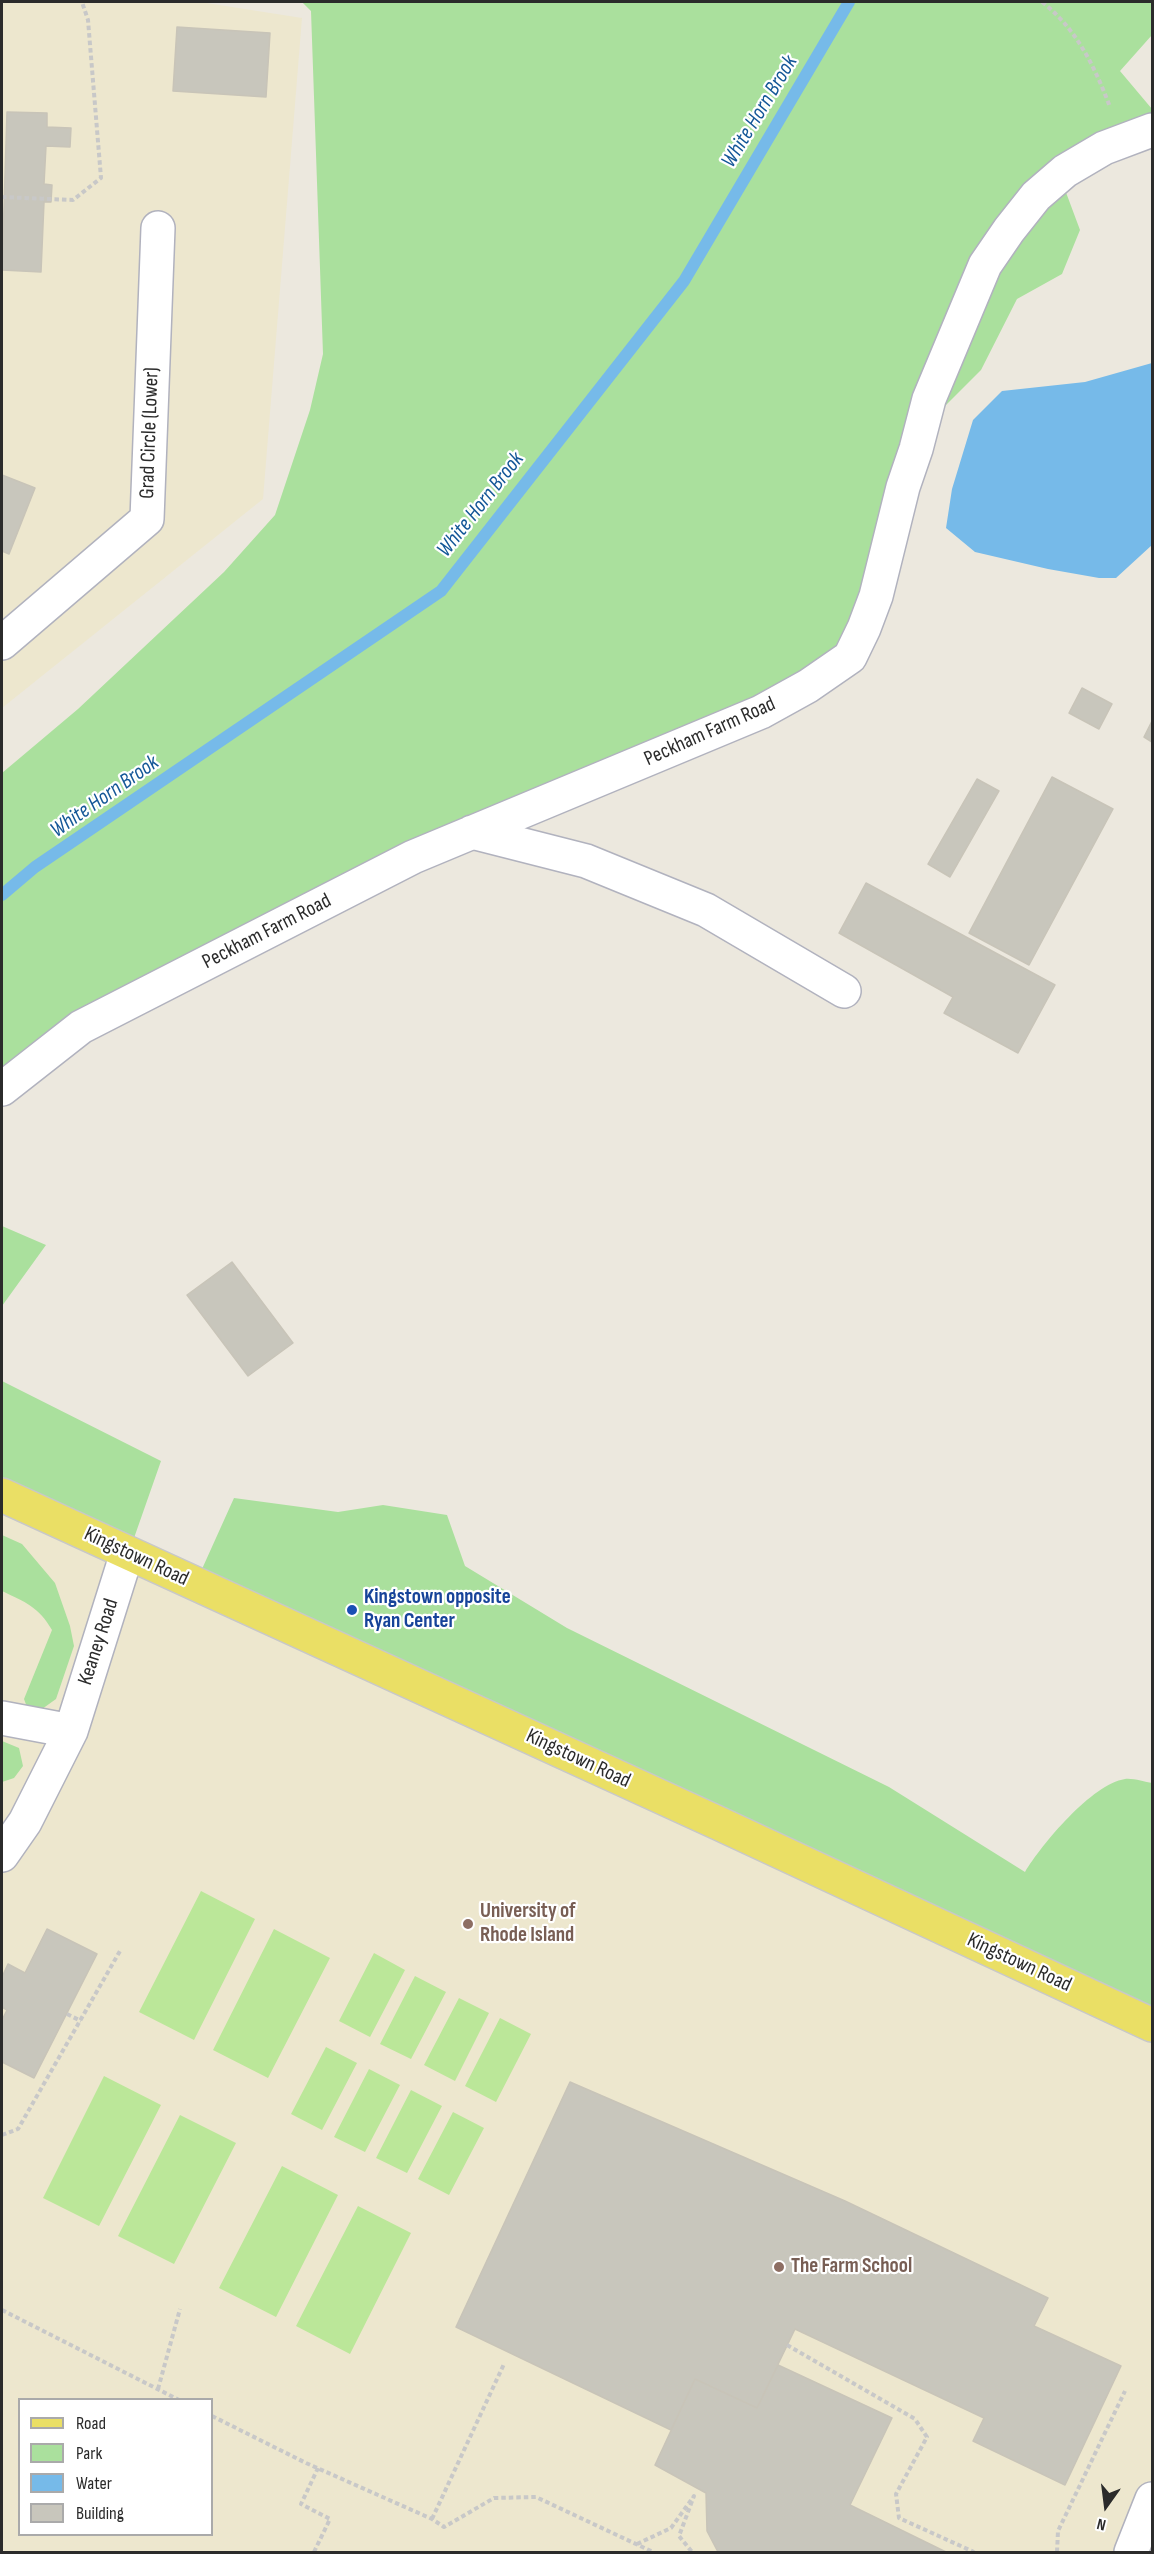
<!DOCTYPE html>
<style>
body{margin:0}
#map{position:relative;width:1154px;height:2554px;overflow:hidden;background:#ece8de;font-family:"Sofia Sans Condensed",sans-serif}
canvas{display:block}
.frame{position:absolute;inset:0;border:3px solid #2b2b2b;pointer-events:none}
.legend{position:absolute;left:18px;top:2398px;width:195px;height:138px;box-sizing:border-box;background:#fff;border:2px solid #aaa;margin:0;padding:8px 10px;list-style:none;font-size:18px;color:#2b2b2b}
.legend li{display:flex;align-items:center;gap:12px;height:30px}
.legend b{width:30px;border:2px solid #aaa}
.north{position:absolute;left:1076px;top:2476px;width:60px;height:60px;-webkit-text-stroke:4px #fff;paint-order:stroke;rotate:194deg;font-size:16px;font-weight:700;line-height:24px;text-align:center;color:#2b2b2b}
.north::after{content:'';display:block;margin:auto;width:21px;height:27px;background:#2b2b2b;clip-path:polygon(50% 0,100% 100%,50% 72%,0 100%)}
</style>
<div id="map">
<canvas width="1154" height="2554"></canvas>
<div class="frame"></div>
<ul class="legend">
<li><b style="height:8px;background:#eadf65"></b>Road</li>
<li><b style="height:16px;background:#aae09d"></b>Park</li>
<li><b style="height:16px;background:#76bae9"></b>Water</li>
<li><b style="height:16px;background:#c8c6bc"></b>Building</li>
</ul>
<div class="north">N</div>
</div>
<script>
const ctx = document.querySelector('canvas').getContext('2d');
ctx.lineJoin = 'round';
function fill(path, color) { ctx.fillStyle = color; ctx.fill(path, 'evenodd'); }
function trace(path, color, width, dash) { ctx.strokeStyle = color; ctx.lineWidth = width; ctx.lineCap = dash ? 'butt' : 'round'; ctx.setLineDash(dash || []); ctx.stroke(path); }
function drawText(font, color, halo, rows, align = 'center') {
  ctx.font = font + ' "Sofia Sans Condensed",sans-serif'; ctx.lineWidth = 4.5; ctx.setLineDash([]); ctx.textBaseline = 'middle'; ctx.strokeStyle = halo; ctx.fillStyle = color; for (const [text, x, y, turn = 0] of rows) {
    ctx.save(); ctx.translate(x, y); ctx.rotate((+turn || 0) * Math.PI / 180); ctx.textAlign = isNaN(turn) ? turn : align; if (halo) ctx.strokeText(text, 0, 0); ctx.fillText(text, 0, 0); ctx.restore();
  }
}
fill(new Path2D(`
 M2,2H200L302,18L263,499L2,708Z
 M2,1495L1152,2025V2552H2ZM20,2400H212V2534H20Z`), '#ede7ce');
fill(new Path2D(`
 M302,2H1152V35L1120,71L1152,109V134L1061,179L1080,230L1062,274L1017,299L981,370L922,429L854,656L196,972L2,1097V773L78,709L224,572L275,515L310,410L323,354L311,11Z
 M2,1226L46,1245L2,1306Z
 M2,1381L161,1461L134,1538L2,1481Z
 M234,1498L338,1512L383,1505L447,1515L465,1566L567,1628L889,1787L1025,1872C1042,1844 1092,1784 1125,1779C1133,1778 1145,1782 1152,1783V2006L202,1569Z
 M2,1535L22,1544L55,1583L70,1626L74,1646L56,1699L42,1709L28,1710L24,1699L52,1630C39,1607 25,1602 2,1591Z
 M2,1741L19,1748L23,1766L14,1778L2,1782Z`), '#aae09d');
fill(new Path2D(`
 M201,1891L255,1919L194,2040L139,2012Z
 M274,1929L330,1958L268,2078L213,2050Z
 M374,1953L405,1970L370,2037L339,2021Z
 M415,1976L446,1992L411,2059L380,2044Z
 M459,1998L489,2013L455,2081L424,2065Z
 M500,2018L531,2034L496,2102L465,2086Z
 M326,2047L357,2063L322,2130L291,2114Z
 M369,2069L400,2085L365,2152L334,2137Z
 M104,2076L161,2105L99,2226L43,2198Z
 M411,2090L442,2106L407,2173L376,2158Z
 M453,2112L484,2128L449,2195L418,2179Z
 M180,2115L236,2143L174,2264L118,2236Z
 M282,2166L338,2195L276,2317L219,2288Z
 M358,2206L411,2233L350,2354L296,2326Z`), '#bbe799');
fill(new Path2D(`
 M1152,363V545L1116,578H1099L1048,569L975,552L946,528L952,489L973,420L1002,391L1085,382Z`), '#76bae9');
trace(new Path2D(`
 M2,895L35,867L441,591L684,281L849,2`), '#76bae9', 12);
const building = new Path2D(`
 M177,27L270,33L266,97L173,91Z
 M7,112L47,113V127L71,128L70,147L46,146L44,184L52,185L51,202H44L41,272L2,270Z
 M2,475L35,488L9,554L2,551Z
 M1082,688L1112,704L1099,729L1069,713Z
 M1152,721V742L1144,737Z
 M1052,777L1113,809L1029,965L969,933Z
 M977,779L999,791L950,877L928,864Z
 M866,883L1055,985L1018,1053L944,1013L953,997L839,933Z
 M232,1262L293,1343L248,1376L187,1295Z
 M47,1929L97,1954L34,2078L2,2062V2020L7,2010L2,2007V1977L8,1964L25,1973Z
 M570,2082L845,2201L1048,2298L1034,2326L1121,2366L1065,2485L973,2441L984,2418L795,2329L757,2408L695,2379L671,2430L456,2327Z
 M778,2365L892,2418L850,2505L946,2552H718L707,2531L706,2493L655,2465L695,2379L757,2408Z`);
fill(building, '#c8c6bc');
trace(building, '#c8c4b8', 1.5);
const minor = new Path2D(`
 M2,643L147,519L158,228
 M472,832L586,861L706,910L844,991
 M2,1089L81,1027L413,857L761,712L808,686L850,657L864,628L876,596L903,487L916,449L929,399L985,265L1009,230L1036,196L1065,171L1104,148L1152,130
 M2,1718L71,1731
 M2,1855L25,1822L71,1731L127,1553
 M1131,2552L1152,2499`);
const major = new Path2D(`
 M2,1495L718,1823L1152,2025`);
trace(minor, '#b1b2be', 36);
trace(major, '#c8c8c8', 36);
trace(new Path2D(`
 M1042,2C1076,28 1095,67 1110,107
 M2,197L73,200L101,178L88,20L82,2
 M67,2014L81,2021
 M2,2135L18,2129L120,1951
 M2,2310L179,2400
 M787,2345L915,2419L927,2437L896,2494L899,2518L974,2552
 M158,2389L180,2309
 M212,2416L306,2463L432,2519L444,2527L494,2498L536,2497L653,2552
 M432,2519L504,2364
 M637,2544L671,2528L694,2496L679,2536L692,2552
 M314,2552L330,2519L301,2504L318,2468
 M1057,2552L1058,2531L1125,2391`), '#c8c8c8', 4, [4.5, 3]);
trace(minor, '#fff', 33);
trace(major, '#eadf65', 33);
for (const [x, y, r, color] of [
 [352,1610,6,"#1a4fb4"],
 [468,1924,6,"#8d6e63"],
 [779,2267,6,"#8d6e63"]
]) { const dot = new Path2D(); dot.arc(x, y, r, 0, 2 * Math.PI); ctx.fillStyle = color; ctx.fill(dot); trace(dot, '#fff', 2); }
drawText('21px', '#2b2b2b', '#fff', [
 ["Grad Circle (Lower)",150,433,-88],
 ["Peckham Farm Road",710,732,-24],
 ["Peckham Farm Road",267,932,-27],
 ["Kingstown Road",136,1557,25],
 ["Keaney Road",99,1642,-72],
 ["Kingstown Road",578,1759,25],
 ["Kingstown Road",1019,1963,25]
]);
drawText('bold 21px', '#164399', '#fff', [
 ["Kingstown opposite",364,1598],
 ["Ryan Center",364,1622]
], 'left');
drawText('bold 21px', '#785e54', '#fff', [
 ["University of",480,1912],
 ["Rhode Island",480,1936],
 ["The Farm School",791,2267]
], 'left');
drawText('italic 22px', '#145797', '#fff', [
 ["White Horn Brook",760,112,-59],
 ["White Horn Brook",481,505,-52],
 ["White Horn Brook",105,797,-35]
]);
</script>
